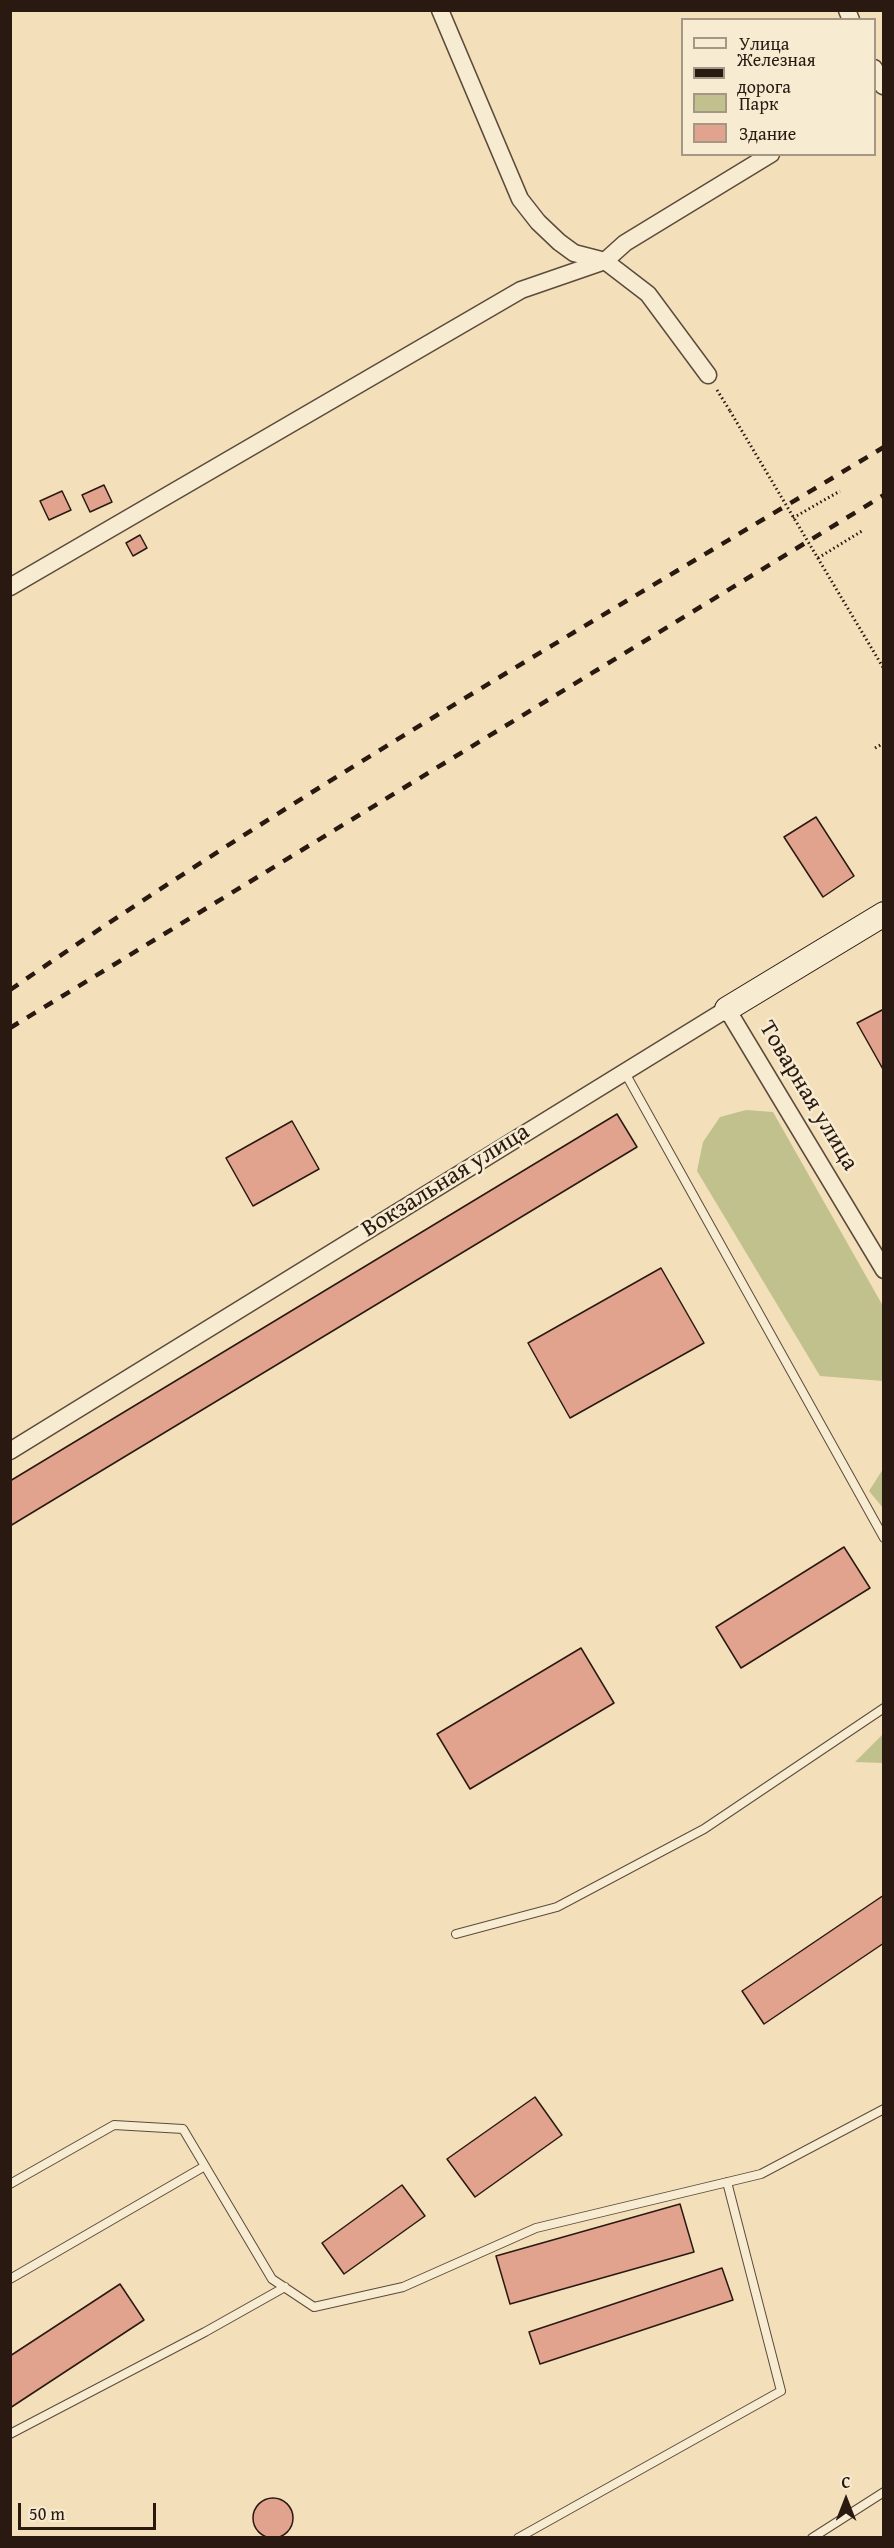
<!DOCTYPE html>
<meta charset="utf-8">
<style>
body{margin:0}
#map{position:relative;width:894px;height:2548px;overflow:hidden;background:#f3e0ba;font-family:"Gentium Book Plus",serif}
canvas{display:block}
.frame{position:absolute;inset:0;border:12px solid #291911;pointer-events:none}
.legend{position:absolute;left:681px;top:18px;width:195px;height:138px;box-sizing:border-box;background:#f7ebd2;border:2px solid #a59785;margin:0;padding:8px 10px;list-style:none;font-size:18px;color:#291911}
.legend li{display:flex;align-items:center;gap:12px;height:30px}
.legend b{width:30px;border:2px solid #a59785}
.north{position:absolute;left:816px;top:2470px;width:60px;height:60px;-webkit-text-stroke:4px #f7ebd2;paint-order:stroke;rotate:0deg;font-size:16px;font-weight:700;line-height:24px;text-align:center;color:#291911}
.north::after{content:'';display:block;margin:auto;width:21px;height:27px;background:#291911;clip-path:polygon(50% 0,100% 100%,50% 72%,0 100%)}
.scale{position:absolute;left:18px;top:2503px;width:138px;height:27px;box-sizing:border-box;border:3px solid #291911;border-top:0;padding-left:8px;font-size:18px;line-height:21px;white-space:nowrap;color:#291911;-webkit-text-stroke:4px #f7ebd2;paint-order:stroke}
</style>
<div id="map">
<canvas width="894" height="2548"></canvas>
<div class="frame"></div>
<ul class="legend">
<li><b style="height:8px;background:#f7ebd2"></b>Улица</li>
<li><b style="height:8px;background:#291911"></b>Железная дорога</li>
<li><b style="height:16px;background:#c0c18c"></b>Парк</li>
<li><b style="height:16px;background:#e1a28e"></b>Здание</li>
</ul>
<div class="north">С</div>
<div class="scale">50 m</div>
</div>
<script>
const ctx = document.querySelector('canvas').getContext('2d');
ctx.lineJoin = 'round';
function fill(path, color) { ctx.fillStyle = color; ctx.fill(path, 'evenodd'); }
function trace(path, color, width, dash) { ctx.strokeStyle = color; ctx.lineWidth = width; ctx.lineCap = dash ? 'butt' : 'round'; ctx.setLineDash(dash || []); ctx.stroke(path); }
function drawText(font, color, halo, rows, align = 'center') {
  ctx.font = font + ' "Gentium Book Plus",serif'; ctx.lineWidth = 5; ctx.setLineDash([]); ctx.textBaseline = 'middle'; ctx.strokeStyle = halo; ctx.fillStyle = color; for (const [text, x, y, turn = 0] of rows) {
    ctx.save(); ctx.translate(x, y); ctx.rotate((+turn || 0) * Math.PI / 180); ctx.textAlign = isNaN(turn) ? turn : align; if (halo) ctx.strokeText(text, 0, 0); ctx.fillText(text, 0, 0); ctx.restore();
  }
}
fill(new Path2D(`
 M746,1110L773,1112L883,1306V1381L820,1376L697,1171L703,1142L720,1117Z
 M883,1469V1508L869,1491Z
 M883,1734V1763L855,1762Z`), '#c0c18c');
const building = new Path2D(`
 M104,485L112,502L90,512L82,495Z
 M62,491L71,510L49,520L40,501Z
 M140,535L147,548L133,556L126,543Z
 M816,817L854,876L823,897L784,837Z
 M884,1009V1071L857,1023Z
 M617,1114L637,1147L10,1526V1481Z
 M292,1121L319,1169L253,1206L226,1158Z
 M661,1268L704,1343L570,1418L528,1343Z
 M844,1547L870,1588L741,1668L716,1627Z
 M581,1648L614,1703L470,1789L437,1734Z
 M884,1895V1943L764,2024L742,1991Z
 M535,2097L562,2135L475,2197L447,2159Z
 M402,2185L425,2216L344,2274L322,2243Z
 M680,2204L694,2252L510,2304L496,2256Z
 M722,2268L733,2300L540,2364L529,2332Z
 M120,2284L144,2320L10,2408V2356Z
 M253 2518a20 20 0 1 1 40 0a20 20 0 1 1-40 0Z`);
fill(building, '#e1a28e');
trace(building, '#291911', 1.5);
const lane = new Path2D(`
 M624,1071L884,1538
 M456,1934L557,1907L704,1829L884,1708
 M10,2184L114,2125L183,2129L272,2279L314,2307L403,2287L536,2228L761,2174L884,2109
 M10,2279L205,2166
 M10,2434L205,2332L285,2287
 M518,2538L781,2391L727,2182
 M812,2538L884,2492`);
const street = new Path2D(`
 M440,10L520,199L538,222L559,242L574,253L605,261L648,294L708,375
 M847,10L851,20
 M874,68L883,86
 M10,587L521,290L605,261L625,243L771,154
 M10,1451L727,1009L884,1270`);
const secondary = new Path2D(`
 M727,1009L884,914`);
trace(lane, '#5c4b3b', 10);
trace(street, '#5c4b3b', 19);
trace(secondary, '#291911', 26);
trace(new Path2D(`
 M717,390L730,411
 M793,518L840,491
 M818,558L862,531
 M875,748L884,743`), '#291911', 3, [1.5, 3]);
trace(lane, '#f7ebd2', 8);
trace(street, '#f7ebd2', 16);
trace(secondary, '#f7ebd2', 24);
trace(new Path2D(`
 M10,990C292,795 590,624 884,447
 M10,1028L884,495`), '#291911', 4.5, [10, 10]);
trace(new Path2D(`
 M730,411L884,669`), '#291911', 3, [1.5, 3]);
drawText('24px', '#291911', '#f7ebd2', [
 ["Товарная улица",808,1096,59],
 ["Вокзальная улица",446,1181,-32]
]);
</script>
